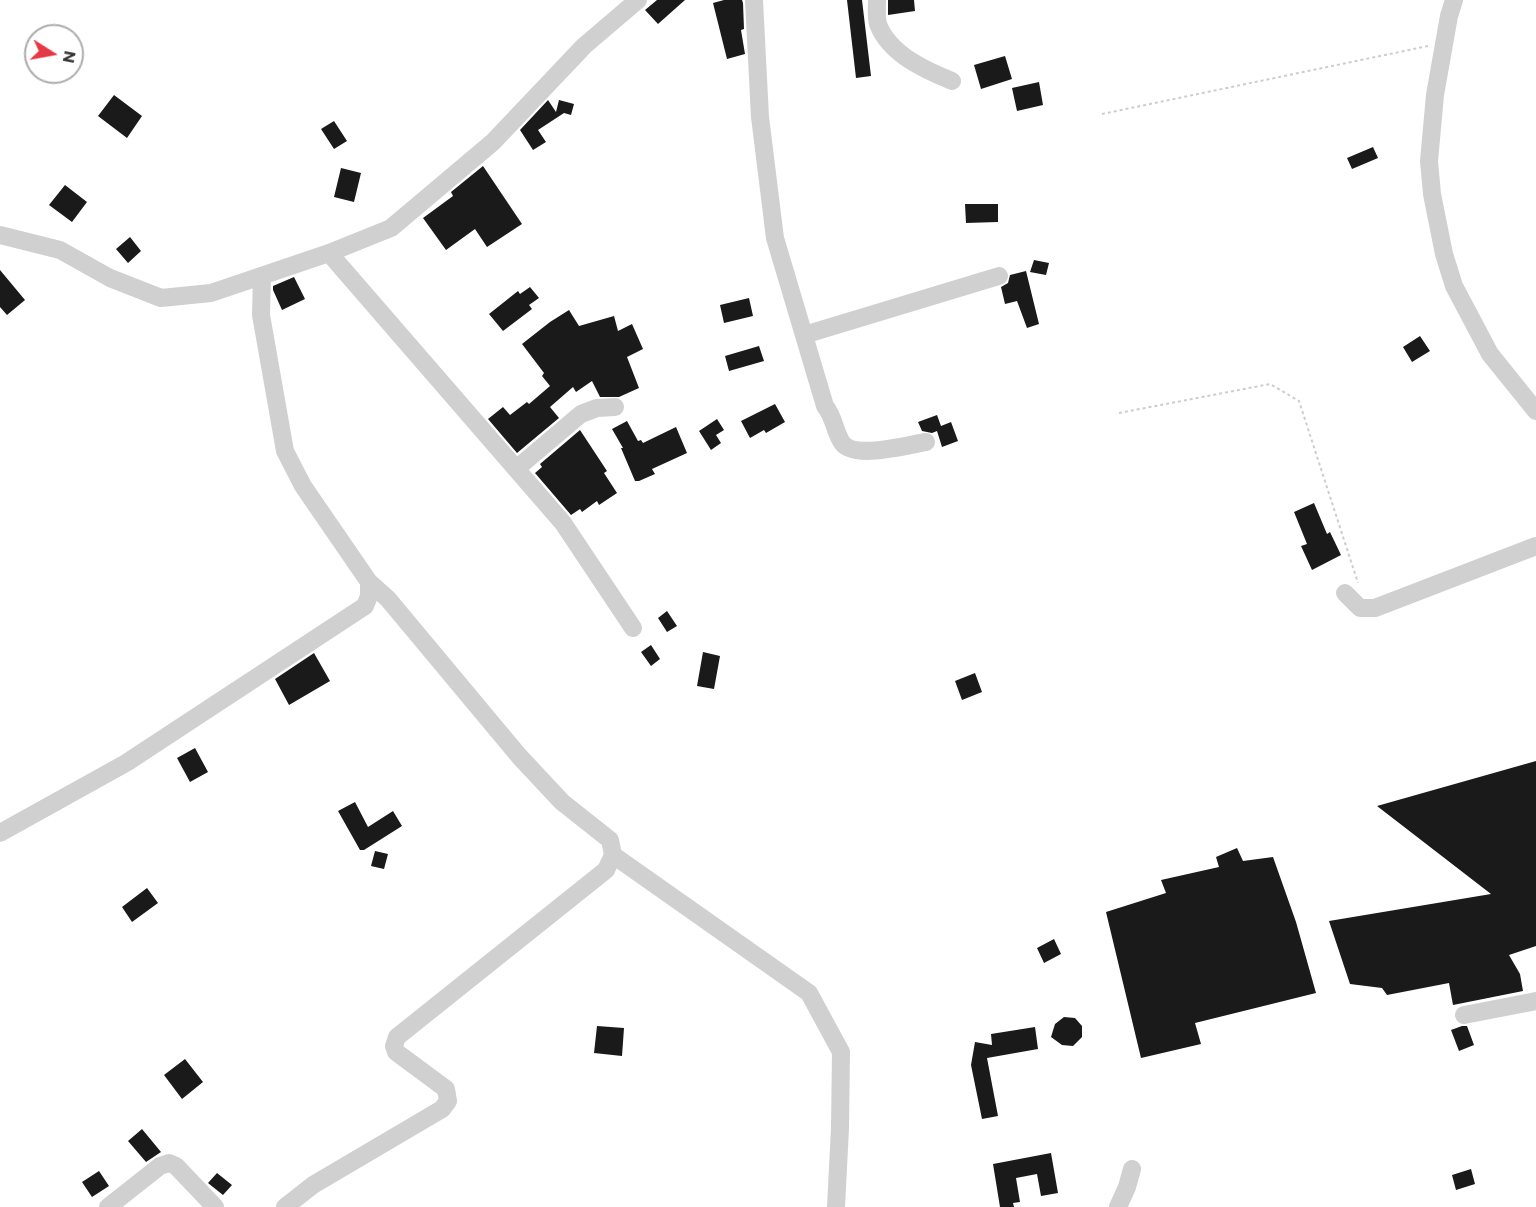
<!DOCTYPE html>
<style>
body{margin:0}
#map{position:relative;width:1536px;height:1207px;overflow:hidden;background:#fff;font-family:Commissioner,sans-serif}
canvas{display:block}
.north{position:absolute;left:24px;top:24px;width:60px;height:60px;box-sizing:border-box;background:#fff;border:2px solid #adadad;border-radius:50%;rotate:101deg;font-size:16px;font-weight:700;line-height:24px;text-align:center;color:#333}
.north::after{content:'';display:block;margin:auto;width:21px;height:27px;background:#e63946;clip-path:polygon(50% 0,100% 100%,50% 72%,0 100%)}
</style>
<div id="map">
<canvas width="1536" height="1207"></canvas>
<div class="north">N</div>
</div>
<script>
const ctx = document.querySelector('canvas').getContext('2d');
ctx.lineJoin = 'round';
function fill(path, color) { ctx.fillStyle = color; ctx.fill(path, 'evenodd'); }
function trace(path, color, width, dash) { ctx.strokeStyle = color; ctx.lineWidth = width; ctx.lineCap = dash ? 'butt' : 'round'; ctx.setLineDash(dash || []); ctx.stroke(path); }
fill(new Path2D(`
 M657,0H685L658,24L645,10Z
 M724,0H742L743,3L744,29L741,30L745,54L727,59L713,3Z
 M847,0H862L871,76L856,78Z
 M888,0H914L915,11L888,15Z
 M1005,56L1012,79L981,89L974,65Z
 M1039,82L1043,105L1017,111L1012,88Z
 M114,95L142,116L127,138L98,116Z
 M548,100L556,112L559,100L574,104L571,115L564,113L538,130L546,142L533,150L520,130Z
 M334,121L347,141L334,149L321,129Z
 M1373,147L1378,158L1352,169L1347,158Z
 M483,166L522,224L487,247L475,229L446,250L423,218L453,196L451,192Z
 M341,168L361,173L354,202L334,197Z
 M65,185L87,202L72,222L49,205Z
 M965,204H998V222L966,223Z
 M130,237L141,251L128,263L116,249Z
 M1034,260L1049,263L1046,275L1030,272Z
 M0,270L25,300L7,315L0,307Z
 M1026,271L1039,324L1027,328L1017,301L1005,304L1001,287L1008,283L1010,275Z
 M294,277L305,299L282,310L273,290V286Z
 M530,287L539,298L529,305L532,309L503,331L489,314L518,291L520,294Z
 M749,298L753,316L724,323L720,305Z
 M569,310L579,326L614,316L618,331L632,324L643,349L627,357L639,388L619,397H600L592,381L576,392L573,387L550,407L559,418L517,453L488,419L503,407L510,415L527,402L529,404L550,386L542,376L544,373L522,344L550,322Z
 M1420,336L1430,351L1412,362L1403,347Z
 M759,346L764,361L729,371L725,356Z
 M775,404L785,422L766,433L764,430L750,438L741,421Z
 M937,415L941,426L951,422L958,441L942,447L937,431L932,433L922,431L918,422Z
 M717,419L724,430L716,435L721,443L711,450L699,431Z
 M627,421L638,441L641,440L643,443L676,427L687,453L652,469L655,474L639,481H635L621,448H623L612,429Z
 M580,430L607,471L604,473L617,493L599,505L597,501L582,512L580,509L571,515L535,473L542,467L540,464Z
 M1314,503L1327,534L1330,532L1341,555L1312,570L1301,546L1307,544L1294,512Z
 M667,611L677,626L667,632L658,618Z
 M651,645L660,659L651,666L641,652Z
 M703,652L720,656L714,689L697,686Z
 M314,653L330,681L289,705L275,679Z
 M975,673L982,692L962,700L955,681Z
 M195,748L208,772L190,782L177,758Z
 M1536,761V946L1509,955L1520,974L1523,991L1453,1005L1449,983L1387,995L1382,988L1350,984L1329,921L1491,894L1377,806Z
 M355,802L368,827L393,811L402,826L364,850H360L338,811Z
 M1237,848L1243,861L1273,857L1296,922L1316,993L1195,1023L1201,1044L1141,1058L1106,912L1166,893L1161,880L1219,867L1216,857Z
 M375,851L388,854L384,869L371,866Z
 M147,888L158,903L132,922L122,907Z
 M1054,939L1061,954L1044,963L1037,948Z
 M1064,1017L1075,1018L1082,1026V1037L1073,1046L1062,1045L1051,1037L1055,1024Z
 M597,1026L624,1028L622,1056L594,1053Z
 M1462,1026H1467L1474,1045L1459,1051L1451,1030Z
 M1035,1027L1038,1049L987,1058L998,1116L982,1119L971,1065L975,1042L992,1045L991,1034Z
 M185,1059L203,1082L182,1099L164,1075Z
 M142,1129L161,1152L146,1162L128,1141Z
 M1051,1153L1058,1193L1041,1196L1037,1174L1016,1178L1020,1202L1013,1203L1014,1207H1000L993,1164Z
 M1471,1169L1475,1184L1456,1190L1452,1175Z
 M99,1171L109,1186L92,1197L82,1182Z
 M217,1173L232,1185L223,1195L208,1183Z`), '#1a1a1a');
trace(new Path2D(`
 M1102,114L1428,46
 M1119,413L1270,384L1299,401L1358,583`), '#cdcdcd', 2, [3, 3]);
trace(new Path2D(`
 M754,0L760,117L775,238L825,406C834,417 834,429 841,441C851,461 907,445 926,442
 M877,0C877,7 876,17 878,24C889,54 925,70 952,81
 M1454,0L1449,16L1435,95L1429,161L1432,194L1444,254L1454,286L1490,354L1536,411
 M0,235L60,250L110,278L161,298L211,293L329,253L391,228L493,142L584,46L638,0
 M329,253L563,523L633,628
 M804,335L999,276
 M516,469L581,414L597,408L615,407
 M1345,593L1360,608H1375L1536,546
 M0,833L126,763L365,606L369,596V582L303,486L285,451L261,315L262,276
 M613,855L809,993L841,1052L840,1128L836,1207
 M1464,1015L1536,1001
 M108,1207L160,1166L169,1163L176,1166L215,1207
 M285,1207L313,1185L442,1109L448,1101L446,1089L396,1052L394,1046L397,1037L606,870L613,855L610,840L562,802L519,756L388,599L369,582
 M1118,1207L1127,1187L1132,1169`), '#d0d0d0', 18);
</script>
